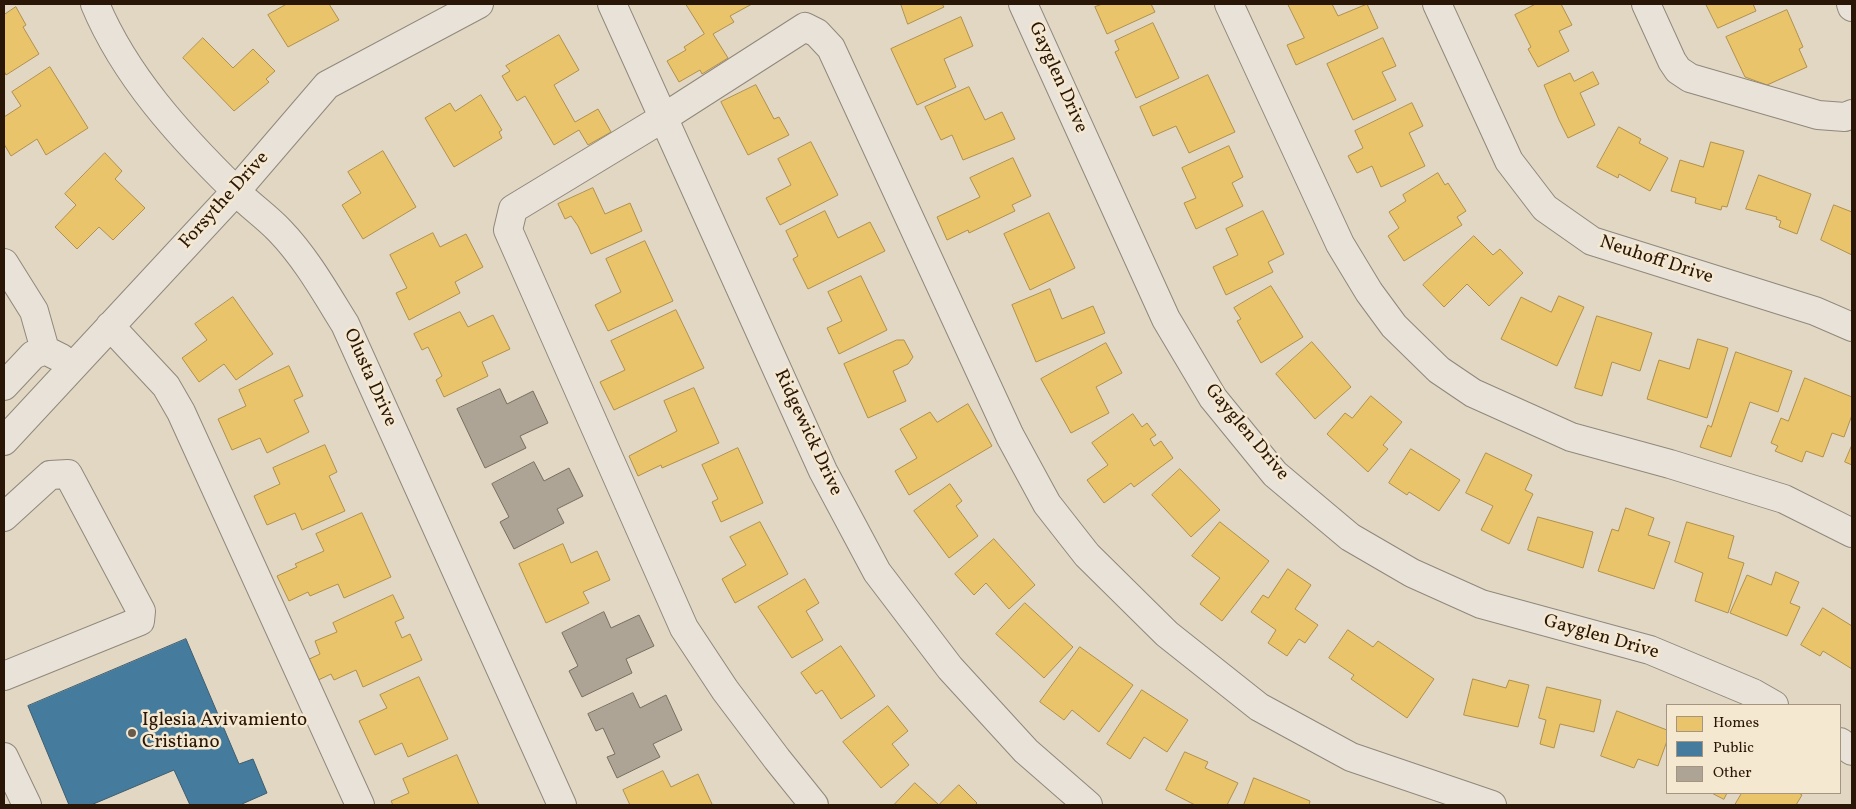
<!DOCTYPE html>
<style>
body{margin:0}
#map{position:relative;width:1856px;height:809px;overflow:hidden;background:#e2d7c3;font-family:Vollkorn,serif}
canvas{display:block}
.frame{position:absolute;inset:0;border:5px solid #2a1607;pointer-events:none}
.legend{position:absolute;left:1666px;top:704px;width:175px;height:90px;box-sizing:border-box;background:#f5e8d0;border:1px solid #a49480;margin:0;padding:6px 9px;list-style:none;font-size:15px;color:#2a1607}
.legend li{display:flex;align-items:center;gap:10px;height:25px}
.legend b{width:25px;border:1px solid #a49480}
</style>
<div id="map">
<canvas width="1856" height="809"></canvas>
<div class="frame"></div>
<ul class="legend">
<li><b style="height:14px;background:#e9c46a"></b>Homes</li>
<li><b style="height:14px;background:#457b9d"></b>Public</li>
<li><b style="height:14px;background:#ada496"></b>Other</li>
</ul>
</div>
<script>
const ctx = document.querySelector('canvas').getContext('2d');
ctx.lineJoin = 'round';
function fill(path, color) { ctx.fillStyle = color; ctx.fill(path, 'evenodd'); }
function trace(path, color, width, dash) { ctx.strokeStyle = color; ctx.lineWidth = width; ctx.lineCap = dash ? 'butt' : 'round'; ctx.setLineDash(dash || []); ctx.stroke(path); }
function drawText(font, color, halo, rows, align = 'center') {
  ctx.font = font + ' Vollkorn,serif'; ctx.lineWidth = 5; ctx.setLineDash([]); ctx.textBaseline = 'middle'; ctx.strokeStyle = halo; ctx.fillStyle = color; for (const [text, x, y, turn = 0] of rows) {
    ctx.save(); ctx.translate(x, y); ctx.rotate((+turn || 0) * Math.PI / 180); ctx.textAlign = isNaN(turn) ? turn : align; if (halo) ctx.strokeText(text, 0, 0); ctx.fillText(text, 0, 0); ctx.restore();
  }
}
const homes = new Path2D(`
 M287,4H329L339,20L288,47L268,15Z
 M686,4H752L730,16L734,22L713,34L728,58L702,74L700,70L679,82L667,61L686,50L684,47L704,34Z
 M901,4H942L944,7L908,24Z
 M1103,4H1151L1155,12L1107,34L1095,7Z
 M1288,4H1332L1338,16L1367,4L1378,28L1296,65L1287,45L1304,38Z
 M1536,4H1561L1572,25L1559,31L1569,51L1538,67L1528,49L1531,47L1515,15Z
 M1706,4H1753L1756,11L1718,28Z
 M16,7L26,25L23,27L39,54L6,75L4,71V15Z
 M1787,10L1803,47L1799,49L1807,67L1767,85L1745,77L1726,37Z
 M961,17L973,46L944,59L956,87L917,105L891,49Z
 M1153,23L1179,78L1136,98L1115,52L1119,50L1115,41Z
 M559,35L579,70L554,85L575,122L598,109L611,132L588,145L579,130L554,145L525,96L517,101L502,76L510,71L506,66Z
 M203,38L233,68L253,49L275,71L266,79L269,82L234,111L183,58Z
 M1383,38L1396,66L1382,72L1396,100L1353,120L1327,64Z
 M50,67L88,128L46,155L37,139L11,156L4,144V117L21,106L12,92Z
 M1593,72L1599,84L1580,93L1595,125L1568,138L1559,120L1544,85L1570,73L1574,81Z
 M1208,75L1235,132L1189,153L1176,126L1153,136L1140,107Z
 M756,85L774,119L779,117L789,135L748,155L721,102Z
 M969,87L985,120L1002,112L1015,139L963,160L952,135L941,140L925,107Z
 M481,95L502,130L499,132L502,138L454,167L425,118L450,103L455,111Z
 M1412,103L1423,126L1409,133L1425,166L1381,187L1372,166L1357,173L1348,156L1363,148L1355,131Z
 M1619,127L1641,139L1639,143L1668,158L1650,191L1619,174L1618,178L1597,167Z
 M811,142L838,195L780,225L766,198L791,185L778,159Z
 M1711,142L1744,151L1727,207L1722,206L1721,210L1695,203L1696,198L1671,191L1680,160L1703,167Z
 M1229,146L1243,177L1232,183L1243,206L1196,229L1184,203L1196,198L1182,168Z
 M383,151L416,207L363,239L342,205L361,193L348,172Z
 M105,153L122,171L115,179L145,208L113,240L99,227L77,249L55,227L76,205L65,194Z
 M1013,158L1031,196L1012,205L1015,211L969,233L968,230L947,240L937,217L980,197L970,178Z
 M1438,173L1445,185L1448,183L1466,211L1457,217L1462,225L1404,261L1388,236L1399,228L1389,212L1406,201L1403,195Z
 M1759,175L1811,194L1797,234L1779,227L1781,221L1776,219L1777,217L1746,209Z
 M593,188L605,214L630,203L642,231L591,254L578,226L571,216L565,219L558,204Z
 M1834,205L1852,212V255L1821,240Z
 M825,211L838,238L870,222L885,251L808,289L793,259L798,256L786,231Z
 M1263,211L1284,254L1268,262L1273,272L1226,295L1213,267L1238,255L1226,229Z
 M1049,213L1075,268L1030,290L1004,234Z
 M433,233L440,247L466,234L483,267L455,282L460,293L409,320L396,293L407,288L390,255Z
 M1474,236L1493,255L1500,249L1523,273L1489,306L1467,284L1444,307L1423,285Z
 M645,241L673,301L608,331L595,305L621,292L606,259Z
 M861,276L887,330L839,354L827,328L842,321L828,292Z
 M1271,286L1303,337L1261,363L1237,321L1241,319L1234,308Z
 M1050,289L1062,319L1093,306L1105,333L1036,362L1012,305Z
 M1559,296L1584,307L1557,366L1501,339L1521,297L1551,312Z
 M233,297L273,354L236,380L224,364L199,382L182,358L207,340L195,324Z
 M676,310L704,368L614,410L600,382L625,370L611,341Z
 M460,312L468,327L493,315L510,349L482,362L488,376L444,397L436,380L442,376L428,347L422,350L414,334Z
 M1597,316L1652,333L1640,371L1612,362L1602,396L1575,388Z
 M1698,339L1728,348L1707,418L1647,399L1659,360L1689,369Z
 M897,340H904L913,357L908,364L893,371L906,401L868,418L844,364Z
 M1312,342L1351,387L1315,419L1276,374Z
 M1106,343L1122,373L1096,387L1109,413L1071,433L1041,379Z
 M1736,352L1792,371L1778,412L1750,402L1731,457L1700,447L1708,425L1711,427Z
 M289,366L303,396L294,400L309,432L267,453L260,438L232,450L218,419L246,406L239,390Z
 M1805,378L1852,397V415L1844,437L1832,433L1823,457L1806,451L1802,462L1775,451L1778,446L1771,443L1781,418L1788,421Z
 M694,388L719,443L662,468L661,465L638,476L629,456L677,431L664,401Z
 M1371,396L1402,422L1383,445L1388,449L1368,472L1327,434L1345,413L1352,418Z
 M968,404L992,446L909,495L895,471L917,458L900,429L930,412L937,422Z
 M1133,414L1142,427L1147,423L1156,435L1150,439L1154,446L1161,441L1173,458L1134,487L1131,483L1104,503L1087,480L1108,465L1092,443Z
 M325,445L337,472L329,476L345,511L302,530L295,513L267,525L254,496L280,484L273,468Z
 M1852,445V465L1845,462Z
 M738,448L763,503L721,522L712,502L718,499L702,465Z
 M1411,449L1460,480L1439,511L1409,492L1407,495L1389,483Z
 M1486,453L1532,475L1525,490L1533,494L1509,544L1481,530L1493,506L1466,493Z
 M1180,469L1220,510L1191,537L1152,495Z
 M950,484L962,501L956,506L978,536L949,558L914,511Z
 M1626,508L1654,518L1648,535L1670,542L1654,589L1598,571L1612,529L1618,531Z
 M362,513L391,577L344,598L338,584L310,596L308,592L289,601L277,576L297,567L295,564L324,551L316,534Z
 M1538,517L1593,532L1583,568L1528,550Z
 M760,522L788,574L735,603L722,579L746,565L730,537Z
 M1220,522L1269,561L1222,621L1200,604L1220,578L1192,556Z
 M1687,522L1734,536L1728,558L1744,563L1728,613L1695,601L1703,573L1675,562Z
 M994,539L1035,585L1009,609L986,583L974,595L955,574Z
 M563,544L571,563L597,551L610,580L583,592L589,603L546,623L519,564Z
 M1288,569L1311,585L1295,609L1318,625L1305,643L1299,639L1287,656L1268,643L1276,630L1251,612L1263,595L1268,598Z
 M1776,572L1799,582L1790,603L1800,607L1787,636L1730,613L1747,575L1771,585Z
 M805,579L819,603L806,611L823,640L792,658L758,607Z
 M393,595L404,618L395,622L402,638L410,634L422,660L363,687L356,670L334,680L331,674L312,683L303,662L320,654L315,641L337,632L333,623Z
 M1025,603L1073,647L1044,678L996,634Z
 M1823,608L1852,626V669L1823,651L1820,656L1801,645Z
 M1348,630L1373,647L1378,641L1434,679L1407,718L1351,679L1354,675L1329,658Z
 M841,646L875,696L841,719L822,690L816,694L801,673Z
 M1080,647L1133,685L1099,732L1072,710L1064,720L1040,702Z
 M419,677L448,739L408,757L402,743L375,755L359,721L387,708L380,695Z
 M1473,679L1506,688L1509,680L1529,685L1518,727L1464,715Z
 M1547,687L1601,700L1594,732L1560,724L1554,748L1540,744L1546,720L1539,718Z
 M1142,690L1188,720L1167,752L1144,737L1130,759L1107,744Z
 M888,706L908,731L892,744L909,765L881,788L843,742Z
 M1617,711L1667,730V741L1658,766L1638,759L1634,768L1601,756Z
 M1185,752L1208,762L1205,768L1238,783L1227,805H1195L1166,790Z
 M457,755L479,805H393L391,801L409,793L403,779Z
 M663,771L671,787L698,774L712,804L709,805H630L623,790Z
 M1254,778L1310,801L1309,805H1244Z
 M915,783L939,805H894Z
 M959,785L977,803L975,805H939Z
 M1712,793H1727L1724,799Z
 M1742,793H1799L1802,795L1796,805H1735Z`);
fill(homes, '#e9c46a');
trace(homes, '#b0904c', 1);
const public = new Path2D(`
 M186,639L239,764L253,759L267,793L242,804L243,805H190L174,770L91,805H69L28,706Z`);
fill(public, '#457b9d');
trace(public, '#3d5d70', 1);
const building = new Path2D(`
 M500,389L507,404L533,391L548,423L520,436L526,448L485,468L457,409Z
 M534,462L544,481L569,468L583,496L557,509L564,523L514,549L500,522L509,517L492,484Z
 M604,612L611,628L639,615L654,646L626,659L632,673L582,697L569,671L578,666L562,633Z
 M633,693L640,708L666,695L682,730L653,744L660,757L617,778L607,757L615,754L603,728L596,731L588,714Z`);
fill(building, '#ada496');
trace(building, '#776e62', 1);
const minor = new Path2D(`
 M95,4C125,76 180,136 235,190C249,205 266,216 280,231C306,258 325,292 345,324L562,805
 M612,4L823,471L877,572L950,668L1026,751L1088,805
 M1023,4L1166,319L1213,398L1275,474L1350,537L1412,573L1481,604L1650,650L1753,693L1774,705
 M1229,4L1340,244L1369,292L1394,326L1439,370L1473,393L1571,437L1670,464L1784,499L1852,533
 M1437,4L1509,161L1545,208L1592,241L1815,311L1852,327
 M1646,4L1672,61L1678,70L1690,78L1818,115L1845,117L1852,114
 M1851,4L1852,7
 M4,263L34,311L45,350
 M110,326L166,386L181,412L360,805
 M4,386L33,355L45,350L61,358
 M4,441L236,191L327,85L479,4
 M4,517L50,475L68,474L141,611L140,621L4,676
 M1840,742L1852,751
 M4,757L27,805
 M814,805L777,759L725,690L684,628L508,230L513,209L663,118L805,27L817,33L831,48L1010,436L1047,504L1087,555L1167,634L1259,707L1351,757L1492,805`);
trace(minor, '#91887b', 30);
trace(minor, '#e8e2d8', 28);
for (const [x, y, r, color] of [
 [132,733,5,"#6a5a49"]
]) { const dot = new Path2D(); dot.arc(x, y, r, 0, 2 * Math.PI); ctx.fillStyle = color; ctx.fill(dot); trace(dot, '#f5e8d0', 2); }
drawText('19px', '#2a1607', '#f5e8d0', [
 ["Gayglen Drive",1057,78,66],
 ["Forsythe Drive",225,201,-48],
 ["Neuhoff Drive",1656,261,18],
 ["Olusta Drive",369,378,66],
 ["Ridgewick Drive",807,433,65],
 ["Gayglen Drive",1246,433,50],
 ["Gayglen Drive",1601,638,16]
]);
drawText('19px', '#2a1607', '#f5e8d0', [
 ["Iglesia Avivamiento",142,722],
 ["Cristiano",142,744]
], 'left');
</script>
